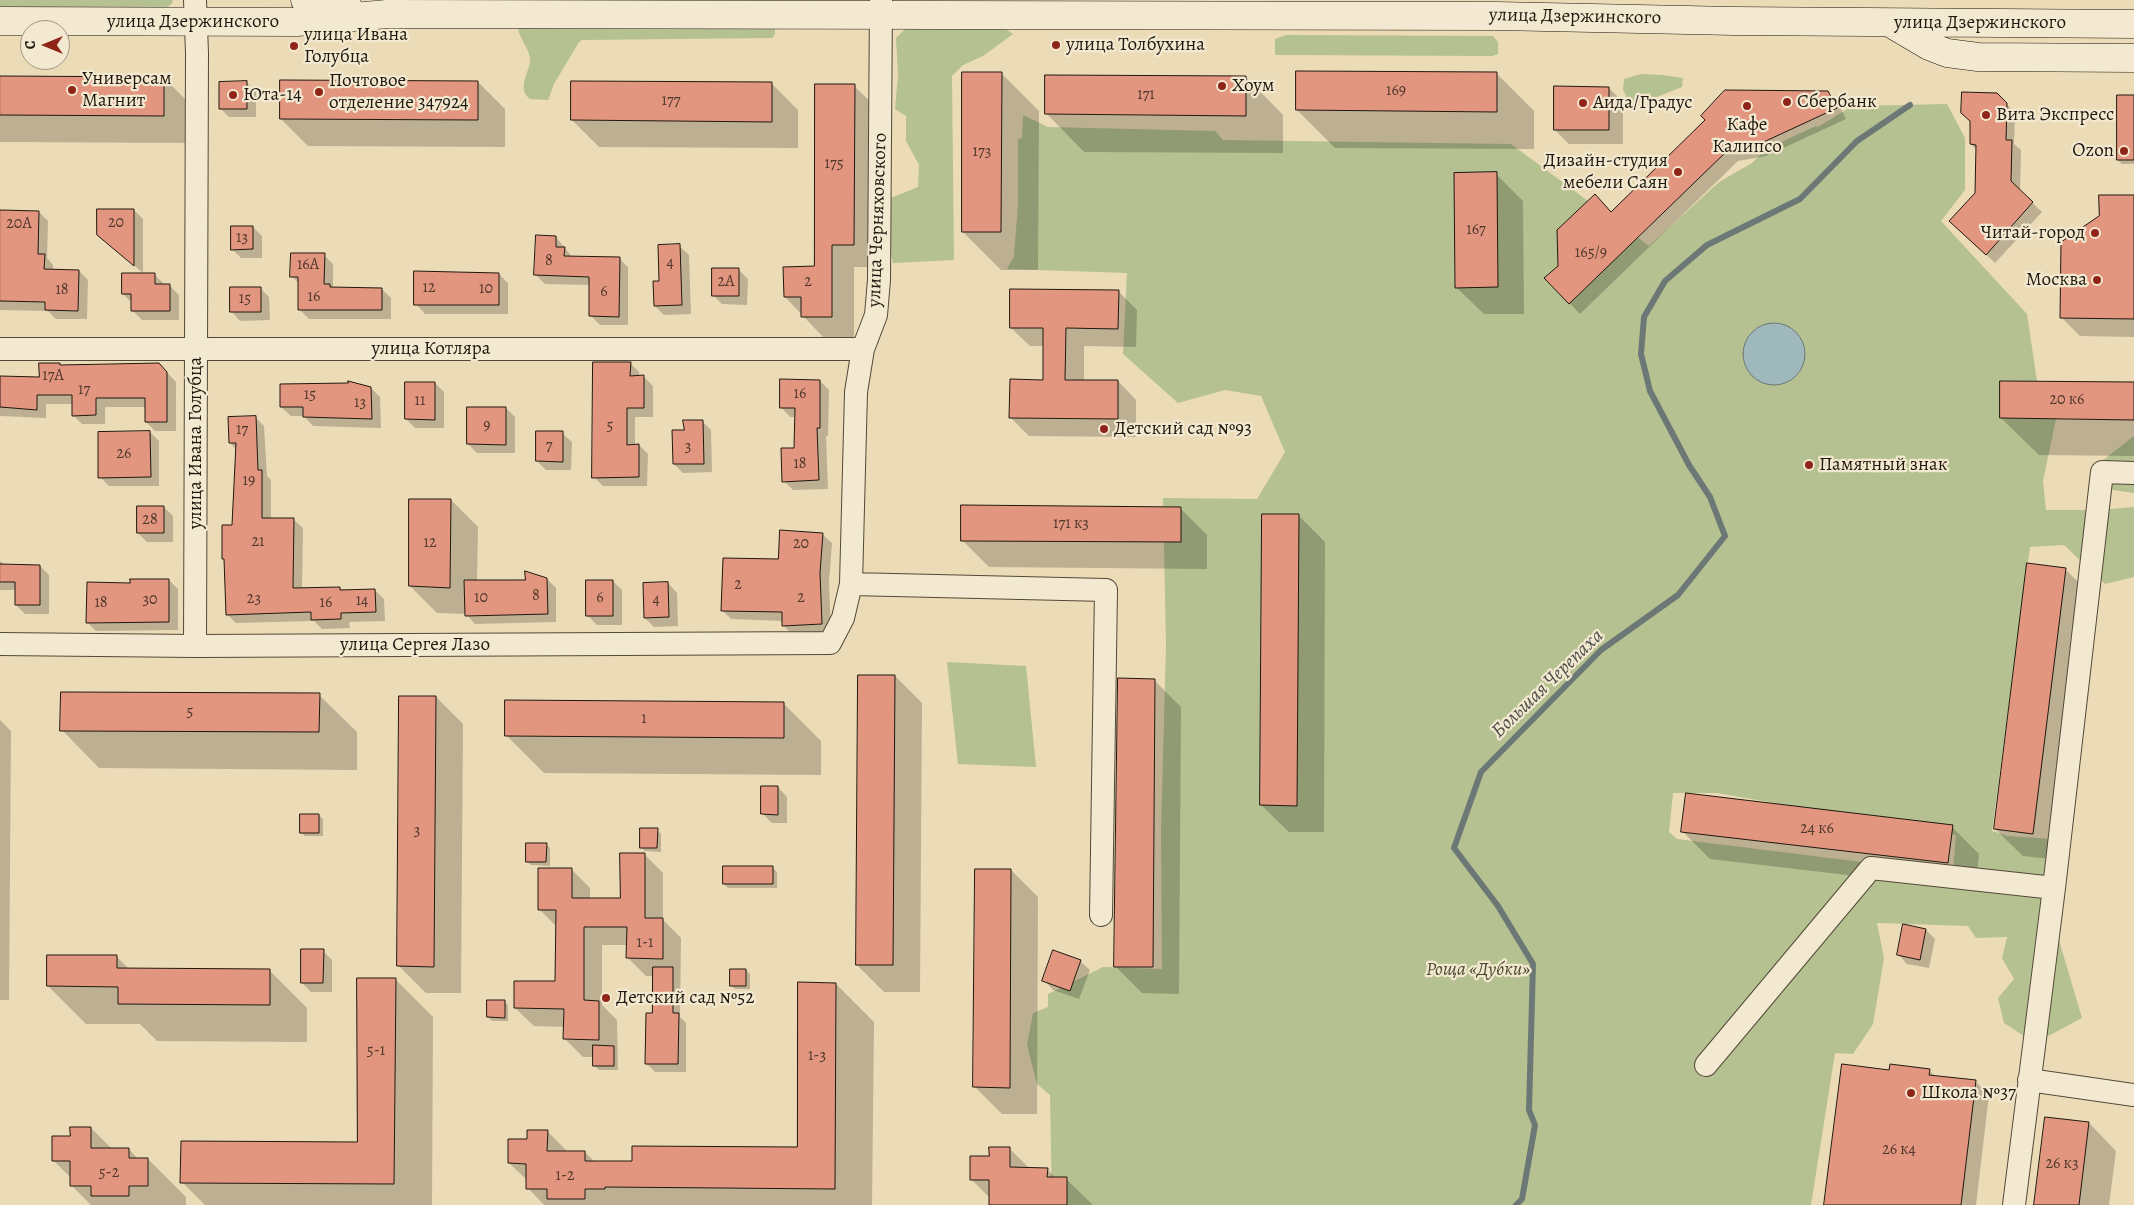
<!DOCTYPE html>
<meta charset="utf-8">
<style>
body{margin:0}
#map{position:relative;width:2134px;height:1205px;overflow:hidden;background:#ecdbb7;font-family:Alegreya,serif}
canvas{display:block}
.north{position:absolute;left:20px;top:20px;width:50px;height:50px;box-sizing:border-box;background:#f3e8d0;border:1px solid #9f9582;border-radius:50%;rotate:270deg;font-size:14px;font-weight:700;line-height:20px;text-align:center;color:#20180e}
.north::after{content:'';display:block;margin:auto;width:18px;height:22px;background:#8f2418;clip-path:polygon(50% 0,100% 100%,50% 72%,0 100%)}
</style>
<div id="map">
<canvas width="2134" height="1205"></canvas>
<div class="north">С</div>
</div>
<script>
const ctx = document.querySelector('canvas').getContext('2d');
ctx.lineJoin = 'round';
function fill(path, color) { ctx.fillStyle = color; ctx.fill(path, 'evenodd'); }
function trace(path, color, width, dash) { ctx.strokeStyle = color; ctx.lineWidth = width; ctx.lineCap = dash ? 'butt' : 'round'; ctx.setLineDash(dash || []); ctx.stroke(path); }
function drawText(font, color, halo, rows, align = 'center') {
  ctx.font = font + ' Alegreya,serif'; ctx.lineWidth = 4.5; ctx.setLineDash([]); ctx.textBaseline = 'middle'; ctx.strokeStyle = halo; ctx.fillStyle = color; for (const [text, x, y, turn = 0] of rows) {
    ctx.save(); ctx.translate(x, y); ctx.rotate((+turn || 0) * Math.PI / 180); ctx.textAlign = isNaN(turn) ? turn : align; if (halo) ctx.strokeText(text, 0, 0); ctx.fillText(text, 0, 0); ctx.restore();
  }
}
fill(new Path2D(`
 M0,0H172L173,2L167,8H0Z
 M775,26V34L772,38L582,40L579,42L554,84L548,100L530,99C517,89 528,74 530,62C531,50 519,39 518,28Z
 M1001,26L1013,34L983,56L963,65L952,76L954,260L893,263L889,244L888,199L918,187L919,165L906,141V116L895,109L898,75L896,38L906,28Z
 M1286,35L1493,36L1498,42V54L1492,56L1275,55V39Z
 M1641,74L1662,75L1683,78L1682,87L1644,102L1629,103L1623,89L1624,79Z
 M1947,104L1965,138V190L1941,221L2027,314L2037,381H2001L2056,419L2043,481L2046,510H2097L2134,507V577L2105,584L2064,545L2030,547L1992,831L2008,836L2052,839L2056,930L2082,1018L2035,1043L2004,1023L1998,998L2014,979L2002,958L2007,937L1976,938L1968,926L1877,923L1884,958L1873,1024L1853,1054L1835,1053L1811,1205H1052L1050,1095L1037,1084L1027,1045L1033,1013L1048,1007V994L1103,967L1162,969L1161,831L1166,645L1163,498L1257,499L1285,452L1261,396L1225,390L1178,403L1123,354L1127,273L1007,269L1014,256L1018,204V139L1022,138L1023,115L1048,127L1215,131L1223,140L1511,144L1649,246L1719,182L1752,163L1766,149L1816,126L1818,127L1852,106ZM1673,793H1717L1956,835L1953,871L1870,863L1677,839L1669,832Z
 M2134,436V493L2099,488L2098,464Z
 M947,662L1026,666L1036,767L958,764Z`), '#b5c190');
const water = new Path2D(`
 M1743 354a31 31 0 1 1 62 0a31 31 0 1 1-62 0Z`);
fill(water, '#9fb8bb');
trace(water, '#6c7876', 1);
fill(new Path2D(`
 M1496,73L1534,111V149L1335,148L1297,110Z
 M1002,74L1039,111L1038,270H1001L963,232Z
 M0,77L164,78L191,105V143L0,142Z
 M1246,77L1283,115V153L1084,152L1047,114Z
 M478,82L505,109V147L308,146L281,119Z
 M247,83L256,92V117H229L220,108Z
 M771,83L798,110V148L599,147L572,120Z
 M854,86L877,108L876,267H854V339H825L785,297L815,268Z
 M1609,88L1623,102V144H1569L1555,130Z
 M1827,92L1838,103L1846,119L1766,156L1738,161L1580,314L1546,278L1706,120Z
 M1997,94L2015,113L2014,144L2021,150L2020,191L2042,212L1995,263L1960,230L1977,193V150L1971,144Z
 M2134,97V164H2122L2118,160Z
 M1496,174L1523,201L1524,314H1484L1456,287Z
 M2134,197V337L2080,336L2062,318Z
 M134,210L143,219V273L98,234Z
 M0,212H39L48,221L47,258L53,265V271H79L88,280L87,319H56L48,311L0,310Z
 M253,227L262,236V258H241L232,249Z
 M556,237L573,258H619L628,267V325H600L591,316L590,285L545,284L536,275Z
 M679,246L689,255L691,314L664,315L655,306L660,282Z
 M324,255L333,264V288L382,289L391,298V319H309L300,310L299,284L292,276Z
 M739,270L748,279L747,305L722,304L713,295Z
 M154,274L163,283V286H170L179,295V320H142L133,311L132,303L123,294Z
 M499,274L508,283V314H425L416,304Z
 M260,288L269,297L270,320L240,321L231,311Z
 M1118,291L1137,310L1136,347L1084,346V381H1118L1136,400V437L1029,436L1011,418L1044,381V346H1030L1011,328Z
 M630,363L639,372V377L643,376L653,386V417H635V445H639L648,454L647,486H603L594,477Z
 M60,364L62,366L159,364L176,382V431H155L146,422V407H105V424H82L73,415V404H46V418L0,416V378H40Z
 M820,381L829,390L828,436H826L828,489L793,490L784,481L795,449L796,417H790L781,407Z
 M435,383L444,392V428H415L406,419Z
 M2134,384V456L2039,455L2001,418Z
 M371,388L380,397L381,428L313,426L304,416H291L281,407Z
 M506,408L515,417V453H477L468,444Z
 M255,417L264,426L267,476L271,480V519H293L303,528L302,589L340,588L343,591L375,590L384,599L385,621L349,622L350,628L322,629L314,621L236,623L227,614L225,561L223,558L233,527L237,450L230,443Z
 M702,421L711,430L712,472L683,473L674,464L685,431Z
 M150,432L159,441V486H109L100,477Z
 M562,433L572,442L571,470H546L537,461Z
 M451,500L478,527L477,581L547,579L556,588V622L475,624L466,614L437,613L410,586Z
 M164,507L173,516V542H147L138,533Z
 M1180,508L1207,535V569L989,567L962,540Z
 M1298,515L1325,542L1324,832H1289L1261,805Z
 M822,534L832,543L829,582L831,632L792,634L783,625V621L731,619L722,610L779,561Z
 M0,561L5,565L40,566L49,575V614H25L16,605V590H0Z
 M2065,569L2092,596L2060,860L2023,856L1995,829Z
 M169,580L178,589V630L96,631L87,622L131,584Z
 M613,581L622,590V625H597L588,616Z
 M668,583L677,593L678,626L654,627L645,618Z
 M895,676L922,703L920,992H884L857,965Z
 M1154,680L1181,707L1179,994L1142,993L1115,966Z
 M319,695L357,732V770L99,768L62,730Z
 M436,697L463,724L461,993H426L399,966Z
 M783,703L821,741V775L544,773L506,735Z
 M0,720L11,731L9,1000H0Z
 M778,787L787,797V823H772L763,814Z
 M319,815L323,819V836H305L301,832Z
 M1952,827L1979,854L1975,890L1710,859L1683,832Z
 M657,830L661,834V852L645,851L641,847Z
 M546,844L550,848V866L531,865L527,861Z
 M644,854L663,873V920L681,938L680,1017L686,1023V1072H655L647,1064L654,1014V976H646L628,958V945H602V1005L617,1020L618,1070H599L595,1066V1057H583L565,1039V1027L534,1026L515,1008L557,982V927L539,909L571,869L590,888V899L621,900Z
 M773,868L777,872V888H728L724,884Z
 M1011,870L1038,897L1037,1114H1002L975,1087Z
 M1904,926L1926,930L1935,939L1929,968L1907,964L1898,954Z
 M323,951L332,960V992H311L302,983Z
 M117,957L130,970L270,971L307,1008V1042L157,1041L140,1024H86L48,986Z
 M1080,961L1090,970L1079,999L1053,990L1044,980Z
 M746,970L750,974V989H735L731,985Z
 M395,979L433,1017L432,1205H205L182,1182L358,1144Z
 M836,984L874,1022L872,1205H544L528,1188V1181L509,1163L528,1141L547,1131L568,1152H585L595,1162H634L798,1148Z
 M504,1001L508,1005V1021H492L488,1017Z
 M1929,1070L1936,1077L1975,1081L1989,1095L1976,1205H1826L1890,1072Z
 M2089,1123L2116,1151L2109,1205H2035Z
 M91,1128L112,1149H129L138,1159H148L186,1197V1205H91L71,1185V1178L53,1160L72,1138Z
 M1009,1148L1030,1169H1047L1057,1179H1066L1093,1205H990V1198L972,1180L990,1157Z`), '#0003');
trace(new Path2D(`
 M1516,1205L1522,1199L1535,1125L1529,1110L1533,964L1498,906L1454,848L1481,772L1601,650L1678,595L1725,536L1710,497L1689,465L1650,391L1641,354L1644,317L1665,281L1707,245L1800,199L1857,141L1910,105`), '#6c7876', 6);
const building = new Path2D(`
 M1296,71L1497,72V112L1296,110Z
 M962,72H1002L1001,232H962Z
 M1045,75L1246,76V116L1045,114Z
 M0,76L164,77V116L0,115Z
 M280,80L478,81V120L280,119Z
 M247,81V109H219V82Z
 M571,81L772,82V122L571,120Z
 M815,84H855L854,245H832V317H801V297H784L783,267L814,266Z
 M1554,86L1609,87V130H1554Z
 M1725,90L1828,91L1837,108L1755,146L1727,151L1569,304L1544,278L1558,266L1557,230L1595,194L1611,212L1705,120L1701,116Z
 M1962,92L1997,93L2007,103L2006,140H2012L2011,181L2033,202L1986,255L1949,221L1975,193L1976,145L1970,144V121L1961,113Z
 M2117,95H2134V160H2117Z
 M1497,172L1498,287L1455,288L1454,173Z
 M2099,195H2134V319L2060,318L2061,242L2099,216Z
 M97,209H134V266L97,235Z
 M0,210L39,211L38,254H45L44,269L79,270L78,311L45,310V302L0,301Z
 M231,226H253V249L231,250Z
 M536,235L556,236V247H565L564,256L620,257L619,317L589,316V277L534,275Z
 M680,244L682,305L654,306L653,281H659L658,245Z
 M291,253H325L324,284H330V287L382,288V310H298V277H290Z
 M712,268H739V296H712Z
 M414,271L499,273V305H414Z
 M122,273H155V284H170V311H131V294H122Z
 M230,287H261V312H230Z
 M1010,289L1119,290L1118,329L1066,328L1065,380H1118V419L1009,418L1010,379L1043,380V328H1010Z
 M593,362H631L630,376L644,375V408H627V445L639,444V477L592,478Z
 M39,363H60V365L159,363L167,372V422H145V398H96V415L72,416V395H37V410L0,407V376L39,377Z
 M780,379L820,380V428H817L819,480L782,482L781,448H794L795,408H780Z
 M348,381L371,387L372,419L303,417V407H280V384L348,383Z
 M2000,381L2134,382V420L2000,418Z
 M405,382H435V420L405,419Z
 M467,407H506V445L467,444Z
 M256,416L258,470H262V518H294L293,588L340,587V590L375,589L376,612L341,613V619L311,620V612L226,615L224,559H222V525H232L236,443H229L228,417Z
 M683,420H703L704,464H673L672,430H684Z
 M150,431L151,477L98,478V432Z
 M536,431H563V462L536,461Z
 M409,499H451L450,588L409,586Z
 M961,505L1181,507V542L961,541Z
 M137,506H164V533H137Z
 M1262,514H1299L1297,806L1260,805Z
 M780,530L823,533L820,573L822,624L782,626V612L721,611L723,558L778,559Z
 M2027,563L2066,568L2033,834L1994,829Z
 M0,564L40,565V605H15V582H0Z
 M525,571L547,578L548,614L465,616L464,580H525Z
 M130,579H169V622L86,623L87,582L130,583Z
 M586,580H613V616H586Z
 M668,582L669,617L644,618L643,583Z
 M858,675H895L893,965H856Z
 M1118,678L1155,679L1153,967H1114Z
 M61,692L320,693L319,732L60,731Z
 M399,696H436L434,967L397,966Z
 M505,700L784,702V738L505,736Z
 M761,786H778V815L761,814Z
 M1686,793L1953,825L1948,863L1681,832Z
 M300,814H319V833H300Z
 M640,828H658L657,848H640Z
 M526,843H547L546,862H526Z
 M620,853H645V918H663V959L626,958L627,927H584V1000L599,1001V1040L563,1039L564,1009L514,1008V981H555L556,910H538V868H572V898H620Z
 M723,866H773V884H723Z
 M975,869H1011L1010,1088L973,1087Z
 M1903,924L1926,929L1920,960L1897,955Z
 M301,949H324L323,983H301Z
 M1053,950L1081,960L1070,991L1042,981Z
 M47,955H117V968L270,969V1005L118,1004V987L47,986Z
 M653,967H673V1013H679L678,1064H645L646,1013H652Z
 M730,969H746V986H730Z
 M357,978H396L394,1184L180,1183L181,1141L357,1142Z
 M798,982L836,983L835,1189L605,1187V1189H585V1199H547V1189H526V1164L508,1163V1139H527V1130H548L547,1151H585V1161H632V1146L797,1147Z
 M487,1000H505V1018L487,1017Z
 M593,1045L614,1046V1066H593Z
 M1842,1064L1889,1070L1890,1064L1930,1069L1929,1075L1976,1080L1961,1205H1824Z
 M2045,1117L2089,1122L2079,1205H2034Z
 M70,1127H91V1148H129V1158H148V1186H129V1196H91V1186H70V1161H52V1136H70Z
 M989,1147H1010V1167L1048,1168L1047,1177H1067V1205H989V1180H970V1156H989Z`);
fill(building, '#e29680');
trace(building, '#20180e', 1);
const street = new Path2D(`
 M195,0L197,53L195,646
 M0,349H863
 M851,584L1106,590L1101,915
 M0,644L195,646L830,643L843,618L851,584L856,392L863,349L876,315L879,280L881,0
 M1706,1065L1871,868L2054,888
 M2029,1080L2134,1095
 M2014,1205L2054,888L2102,472L2134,473`);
const secondary = new Path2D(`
 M305,0L348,7
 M0,21L297,22L387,14L1497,16L1734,21L2134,24
 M1890,23L1929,46L1947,53L1978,57L2134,58`);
trace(street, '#534938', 24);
trace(secondary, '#20180e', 29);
trace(street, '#f3e8d0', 22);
trace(secondary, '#f3e8d0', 28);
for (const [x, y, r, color] of [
 [1056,45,5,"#8f2418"],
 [294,46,5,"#8f2418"],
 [1222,86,5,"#8f2418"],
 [72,90,5,"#8f2418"],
 [319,92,5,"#8f2418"],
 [233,95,5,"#8f2418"],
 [1787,102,5,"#8f2418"],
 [1583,103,5,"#8f2418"],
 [1747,106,5,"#8f2418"],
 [1986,115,5,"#8f2418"],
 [2124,151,5,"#8f2418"],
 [1678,172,5,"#8f2418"],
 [2095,233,5,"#8f2418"],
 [2097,280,5,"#8f2418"],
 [1104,429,5,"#8f2418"],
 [1809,465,5,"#8f2418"],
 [606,998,5,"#8f2418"],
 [1911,1093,5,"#8f2418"]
]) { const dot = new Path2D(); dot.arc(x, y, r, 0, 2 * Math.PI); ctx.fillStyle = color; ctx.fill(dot); trace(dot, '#f3e8d0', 2); }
drawText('16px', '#50382a', null, [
 ["169",1396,91],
 ["171",1146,95],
 ["177",671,101],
 ["173",982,152],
 ["175",834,164],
 ["20",116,223],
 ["20А",19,224],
 ["167",1476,230],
 ["13",242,238],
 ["165/9",1591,253],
 ["8",549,261],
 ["4",670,263],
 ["16А",308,265],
 ["2А",726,282],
 ["2",808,282],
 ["12",429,288],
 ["10",486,289],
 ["18",62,290],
 ["6",604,292],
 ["16",314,297],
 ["15",245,299],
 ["17А",53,376],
 ["17",84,390],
 ["16",800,394],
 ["15",310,395],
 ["20 к6",2067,400],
 ["11",420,401],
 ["13",360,403],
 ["9",487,426],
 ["5",610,426],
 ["17",242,430],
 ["7",549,446],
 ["3",688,447],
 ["26",124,454],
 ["18",800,464],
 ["19",249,481],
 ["28",150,520],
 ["171 к3",1071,524],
 ["21",258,542],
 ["12",430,543],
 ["20",801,544],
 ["2",738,585],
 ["8",536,596],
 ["10",481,598],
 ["6",600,598],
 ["2",801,598],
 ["23",254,599],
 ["30",150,600],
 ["4",656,600],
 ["14",362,601],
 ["18",101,603],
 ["16",326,603],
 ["5",190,712],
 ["1",644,719],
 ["24 к6",1817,829],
 ["3",417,831],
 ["1-1",645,943],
 ["5-1",376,1051],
 ["1-3",817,1056],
 ["26 к4",1899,1150],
 ["26 к3",2062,1164],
 ["5-2",109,1173],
 ["1-2",565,1176]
]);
drawText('19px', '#20180e', '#f3e8d0', [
 ["улица Дзержинского",1575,17,1],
 ["улица Дзержинского",193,22],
 ["улица Дзержинского",1980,23],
 ["улица Черняховского",878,220,-88],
 ["улица Котляра",431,349],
 ["улица Ивана Голубца",196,443,-90],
 ["улица Сергея Лазо",415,645]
]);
drawText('19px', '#20180e', '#f3e8d0', [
 ["улица Ивана",304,35],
 ["Голубца",304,57],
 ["улица Толбухина",1066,45],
 ["Универсам",82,79],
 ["Магнит",82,101],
 ["Почтовое",329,81],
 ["отделение 347924",329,103],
 ["Хоум",1232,86],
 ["Юта-14",243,95],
 ["Сбербанк",1797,102],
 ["Аида/Градус",1593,103],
 ["Вита Экспресс",1996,115],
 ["Кафе",1747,125,"center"],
 ["Калипсо",1747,147,"center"],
 ["Ozon",2114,151,"right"],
 ["Дизайн-студия",1668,161,"right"],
 ["мебели Саян",1668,183,"right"],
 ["Читай-город",2085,233,"right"],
 ["Москва",2087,280,"right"],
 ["Детский сад №93",1114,429],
 ["Памятный знак",1819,465],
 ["Детский сад №52",616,998],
 ["Школа №37",1921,1093]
], 'left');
drawText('italic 19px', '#4d4b35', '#f3e8d0', [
 ["Роща «Дубки»",1478,970]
]);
drawText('italic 20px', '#4c504b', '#f3e8d0', [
 ["Большая Черепаха",1548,684,-44]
]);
</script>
